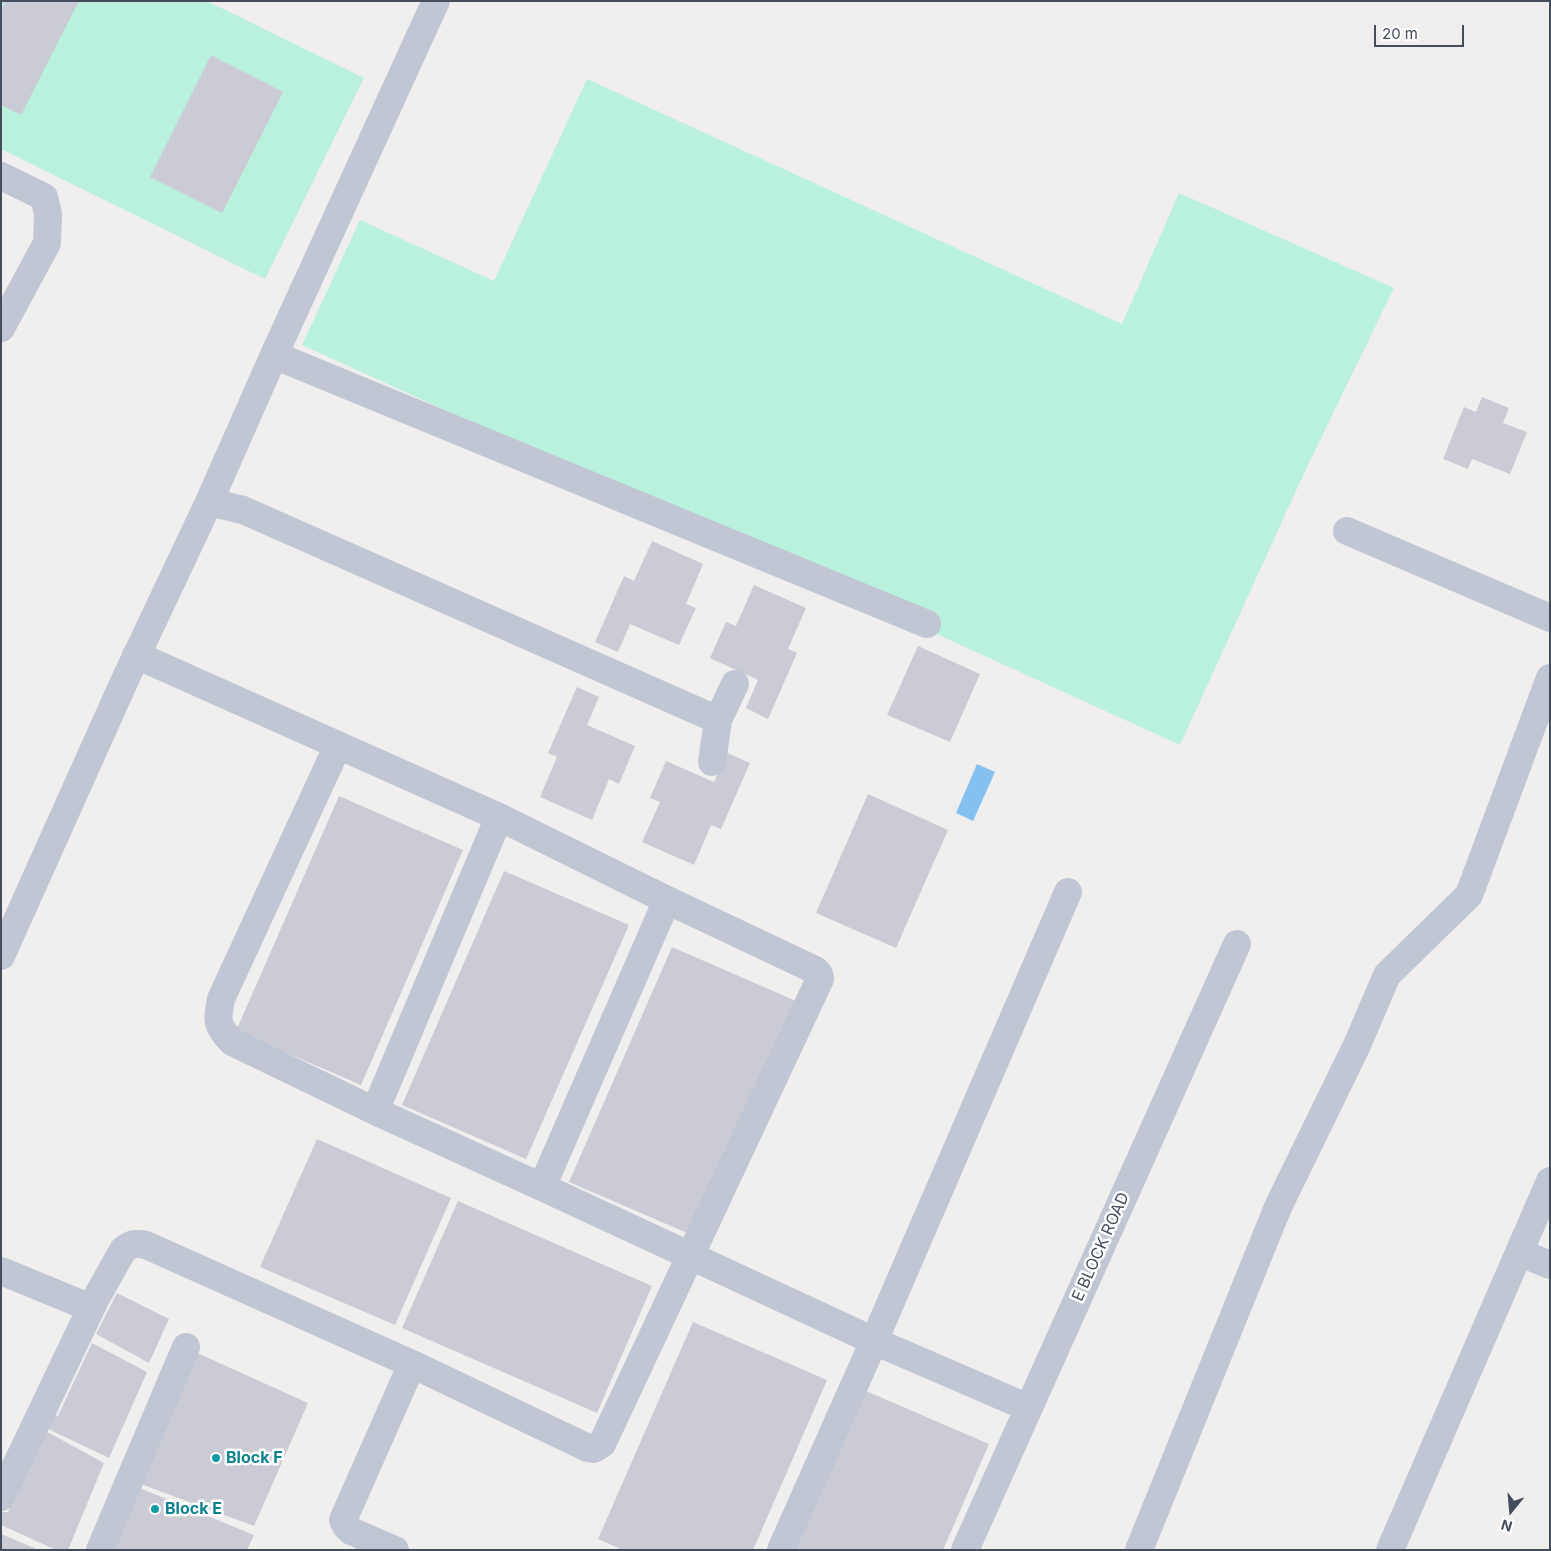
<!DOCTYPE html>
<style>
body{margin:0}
#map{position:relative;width:1551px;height:1551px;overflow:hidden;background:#f1eeee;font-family:Inter,sans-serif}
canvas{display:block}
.frame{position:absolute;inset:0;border:2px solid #454c5c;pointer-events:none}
.north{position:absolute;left:1486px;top:1486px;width:50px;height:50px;-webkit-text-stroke:4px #fff;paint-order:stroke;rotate:197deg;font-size:14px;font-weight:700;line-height:20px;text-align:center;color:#454c5c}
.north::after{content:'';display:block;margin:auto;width:18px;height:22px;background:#454c5c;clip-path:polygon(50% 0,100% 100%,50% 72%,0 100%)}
.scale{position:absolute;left:1374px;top:25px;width:90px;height:22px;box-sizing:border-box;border:2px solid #454c5c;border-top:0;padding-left:6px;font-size:15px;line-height:18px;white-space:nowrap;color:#454c5c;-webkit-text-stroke:4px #fff;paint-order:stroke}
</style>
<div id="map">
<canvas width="1551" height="1551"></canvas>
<div class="frame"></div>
<div class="north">N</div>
<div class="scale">20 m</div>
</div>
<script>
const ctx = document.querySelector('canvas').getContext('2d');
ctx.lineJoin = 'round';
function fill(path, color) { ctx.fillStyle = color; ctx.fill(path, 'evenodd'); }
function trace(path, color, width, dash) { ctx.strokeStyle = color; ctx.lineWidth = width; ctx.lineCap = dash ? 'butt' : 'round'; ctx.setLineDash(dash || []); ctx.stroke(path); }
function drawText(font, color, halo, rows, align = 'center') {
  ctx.font = font + ' Inter,sans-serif'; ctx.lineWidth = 5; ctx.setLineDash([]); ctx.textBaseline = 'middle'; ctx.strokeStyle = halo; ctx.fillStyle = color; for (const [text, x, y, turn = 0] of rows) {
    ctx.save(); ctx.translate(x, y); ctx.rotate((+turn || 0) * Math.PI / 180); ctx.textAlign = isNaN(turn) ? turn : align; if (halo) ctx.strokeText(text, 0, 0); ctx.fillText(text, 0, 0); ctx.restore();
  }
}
fill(new Path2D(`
 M1,1H207L364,78L265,279L1,149Z
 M587,79L1122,324L1179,193L1394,288L1306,469L1180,745L302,345L360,220L494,281Z`), '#b9f1dc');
fill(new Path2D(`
 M977,764L995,772L973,821L956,813Z`), '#84c0f0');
fill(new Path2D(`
 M6,1H79L21,115L1,105V10Z
 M211,55L283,92L222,213L150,177Z
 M1482,397L1509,408L1503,423L1527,432L1510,474L1472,459L1468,469L1443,459L1464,407L1476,412Z
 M652,541L703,564L686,604L696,608L679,645L630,624L618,652L595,642L624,576L634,581Z
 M754,585L806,608L788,649L797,653L768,719L746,708L758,680L710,658L726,622L736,626Z
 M918,646L980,674L950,742L887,715Z
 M577,687L599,697L587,725L635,746L619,784L609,779L592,820L540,797L557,757L548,753Z
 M727,753L750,763L721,829L711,825L694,865L642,842L660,802L650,798L666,761L714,782Z
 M868,794L948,830L896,948L816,913Z
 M339,796L463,850L361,1085L236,1031Z
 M504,871L629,925L526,1159L402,1105Z
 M672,947L796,1001L694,1236L569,1182Z
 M317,1139L451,1198L395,1325L260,1267Z
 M458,1201L652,1286L597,1413L402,1328Z
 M117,1293L169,1319L149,1363L96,1334Z
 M693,1322L827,1380L753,1550H623L598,1539Z
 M92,1343L147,1372L109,1458L42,1426L48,1414L58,1416Z
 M195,1352L308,1403L254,1526L138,1483Z
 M866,1391L989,1444L943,1550H796Z
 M40,1428L104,1463L68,1550H56L1,1525L2,1512H8Z
 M130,1484L254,1535L247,1550H99Z
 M1,1534L39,1550H1Z`), '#cacbd4');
trace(new Path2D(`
 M1,176L44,197L48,214L47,243L1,328
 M274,355L927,624
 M209,502L243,510L718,720L712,762
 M1347,531L1550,618
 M718,720L735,684
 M338,745L221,999C217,1021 216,1025 232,1042L375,1111L542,1187L874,1341L1029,1408
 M1,956L124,682L209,502L274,355L436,1
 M375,1111L499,817
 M542,1187L667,900
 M1519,1252L1550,1265
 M1,1271L91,1308
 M1,1497L95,1300L123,1250C132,1243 137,1243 146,1245L412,1364L588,1448L594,1449L602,1444L820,979L819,974L815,970L667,900L499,817L136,655
 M100,1550L186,1347
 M395,1550L351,1531L346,1526L343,1520L412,1364
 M781,1550L874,1341L1068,892
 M965,1550L1237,944
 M1139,1550L1278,1207L1357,1045L1387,975L1469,895L1550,678
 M1390,1550L1550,1181`), '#c0c6d4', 28);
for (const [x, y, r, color] of [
 [216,1458,5,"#0f9aa8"],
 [155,1509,5,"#0f9aa8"]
]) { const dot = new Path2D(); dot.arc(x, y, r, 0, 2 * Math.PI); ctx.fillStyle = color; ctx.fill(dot); trace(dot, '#fff', 2); }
drawText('16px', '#454c5c', '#fff', [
 ["E BLOCK ROAD",1101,1247,-66]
]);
drawText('bold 16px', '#0d838f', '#fff', [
 ["Block F",226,1458],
 ["Block E",165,1509]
], 'left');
</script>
